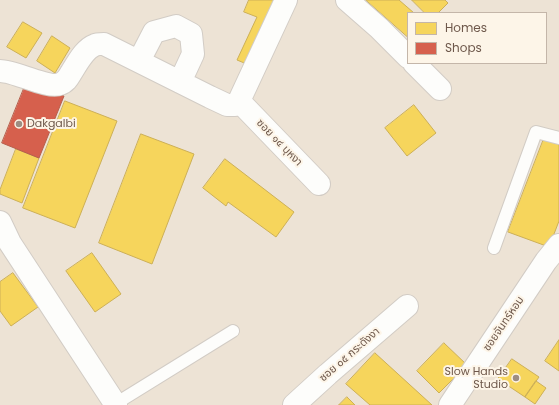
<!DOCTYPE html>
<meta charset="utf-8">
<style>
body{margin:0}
#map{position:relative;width:559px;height:405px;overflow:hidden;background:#f4f0e7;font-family:Poppins,sans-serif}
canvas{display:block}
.legend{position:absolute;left:407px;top:12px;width:140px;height:52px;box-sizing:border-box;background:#fdf5e8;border:1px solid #c4b6a9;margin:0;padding:5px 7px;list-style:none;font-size:12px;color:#6e584b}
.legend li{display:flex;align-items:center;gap:8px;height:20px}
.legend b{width:20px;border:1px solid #c4b6a9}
</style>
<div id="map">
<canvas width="559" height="405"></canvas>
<ul class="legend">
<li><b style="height:11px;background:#f6d55c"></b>Homes</li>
<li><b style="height:11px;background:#d6604d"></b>Shops</li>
</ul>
</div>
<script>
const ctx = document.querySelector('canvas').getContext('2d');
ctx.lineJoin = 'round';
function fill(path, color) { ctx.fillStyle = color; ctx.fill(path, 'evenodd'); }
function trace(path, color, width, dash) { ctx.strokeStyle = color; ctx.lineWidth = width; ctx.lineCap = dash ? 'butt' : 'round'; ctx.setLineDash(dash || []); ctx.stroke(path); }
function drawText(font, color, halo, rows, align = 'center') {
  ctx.font = font + ' Poppins,"Noto Sans Thai",sans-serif'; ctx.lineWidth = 4; ctx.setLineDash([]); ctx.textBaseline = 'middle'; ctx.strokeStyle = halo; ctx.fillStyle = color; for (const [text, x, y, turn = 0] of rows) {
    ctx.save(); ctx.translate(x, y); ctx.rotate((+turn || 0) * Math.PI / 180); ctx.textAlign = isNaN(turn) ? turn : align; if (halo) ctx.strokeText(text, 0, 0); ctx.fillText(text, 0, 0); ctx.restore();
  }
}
fill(new Path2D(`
 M0,0H559V405H0ZM408,13H546V63H408Z`), '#ede3d5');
const homes = new Path2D(`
 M249,0H285L254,67L237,60L257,17L244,12Z
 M366,0H399L414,13H408V37Z
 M412,0H445L448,3L438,13H425Z
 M23,22L42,33L26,58L7,47Z
 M52,36L70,48L55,73L37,61Z
 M65,101L117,121L75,228L23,208Z
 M414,105L436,133L407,156L385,128Z
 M141,134L194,154L152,264L99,243Z
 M545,136L559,141V221L549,247L508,232Z
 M16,149L39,158L22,203L0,194V190Z
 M225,159L294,212L276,237L228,202L226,206L203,188Z
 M92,253L121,294L95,312L66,271Z
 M13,273L38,307L11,326L0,311V282Z
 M559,340V371L545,361Z
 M444,343L467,365L439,393L417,371Z
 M375,353L432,405H370L346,384Z
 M512,359L539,377L525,397L498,379Z
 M536,381L546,388L535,404L525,397Z
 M347,397L355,405H339Z`);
fill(homes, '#f6d55c');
trace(homes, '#cdb057', 1);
const shops = new Path2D(`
 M27,81L64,96L39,158L2,143Z`);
fill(shops, '#d6604d');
trace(shops, '#b75e4c', 1);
const lane = new Path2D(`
 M494,248L536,132L559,138
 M115,404L233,331`);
const street = new Path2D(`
 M347,0L379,28L408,57
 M139,61L154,32L176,26L191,34L193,54L180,82
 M414,63L440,89
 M0,71C15,71 48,89 60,84C66,82 68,78 71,73C77,64 84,49 95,45C97,44 101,44 104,44L210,97L227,105H235L239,101L286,0
 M239,101L319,184
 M0,222L10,243L116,405
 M294,405L328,374L407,306
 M450,405L546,261L559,245`);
trace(lane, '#d2ccc5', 14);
trace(street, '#d2ccc5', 24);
trace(lane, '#fdfdfb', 12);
trace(street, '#fdfdfb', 22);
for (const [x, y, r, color] of [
 [19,124,4,"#9d8d82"],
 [516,378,4,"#9d8d82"]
]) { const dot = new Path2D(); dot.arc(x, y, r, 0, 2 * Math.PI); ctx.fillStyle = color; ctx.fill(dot); trace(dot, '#fdf5e8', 1.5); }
drawText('11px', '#6e584b', '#fdf5e8', [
 ["Dakgalbi",27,124],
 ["Slow Hands",508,372,"right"],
 ["Studio",508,385,"right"]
], 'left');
drawText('11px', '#6e584b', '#fdf5e8', [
 ["ซอย ๑๔ บุหงา",279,143,46],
 ["ซอยจันทร์หอม",504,324,-56],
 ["ซอย ๐๕ กระดังงา",350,355,-41]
]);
</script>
